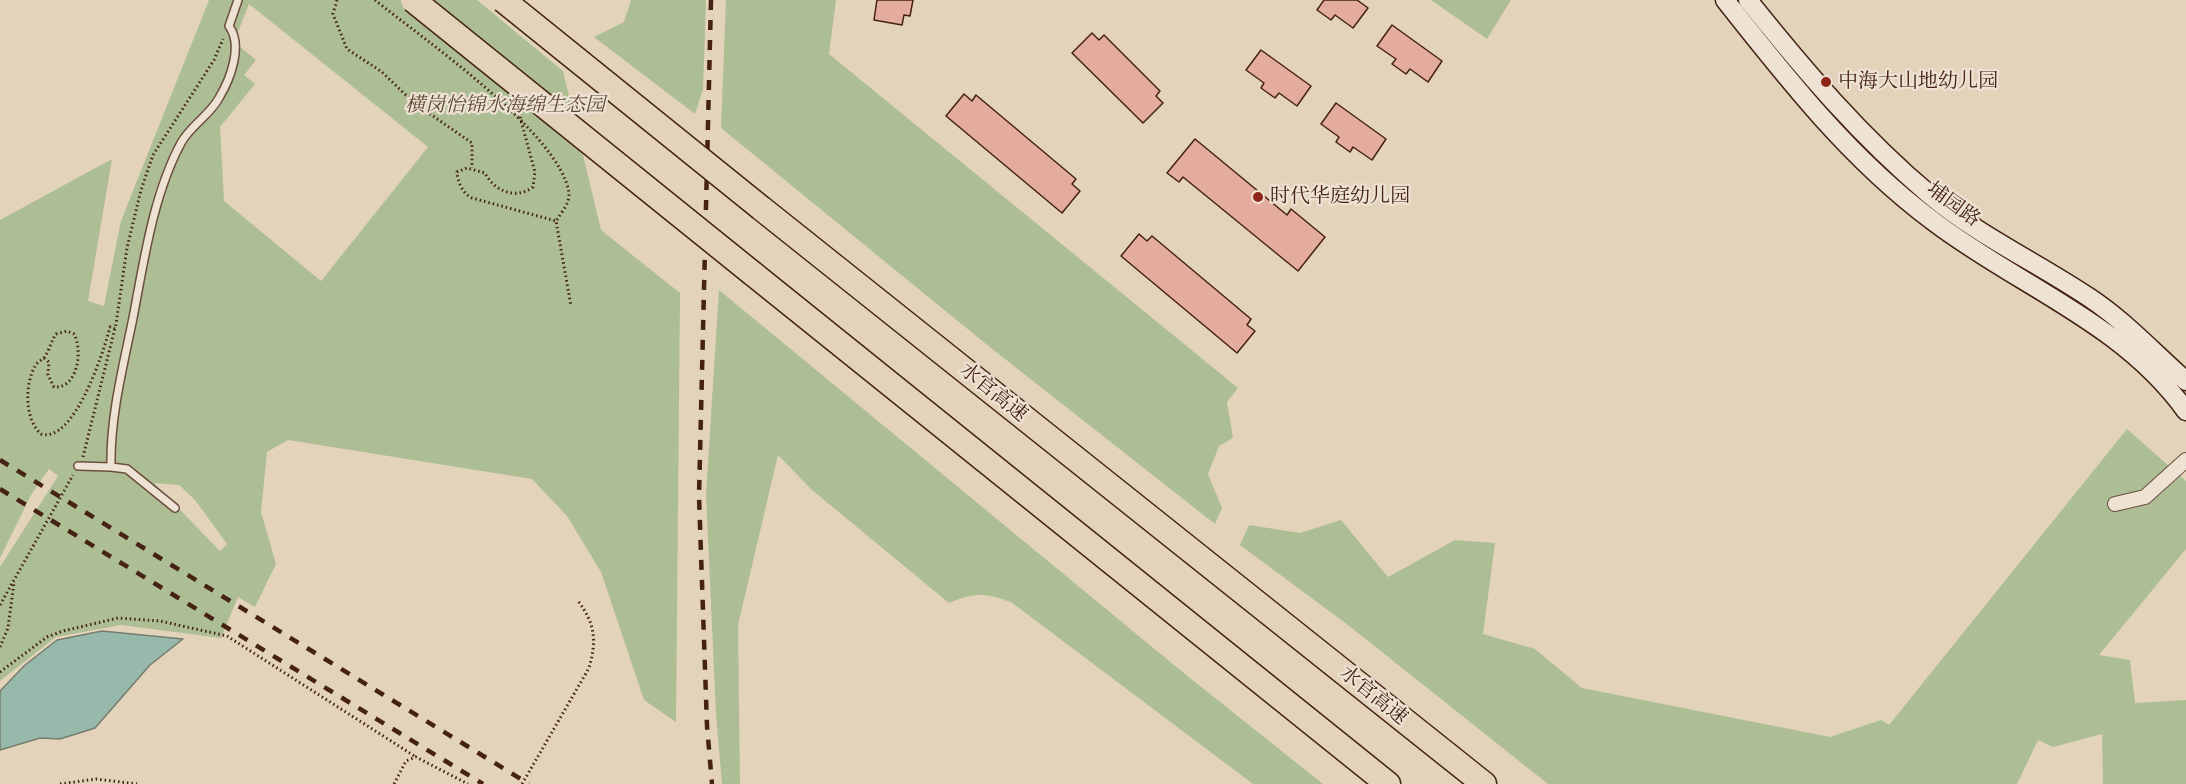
<!DOCTYPE html>
<meta charset="utf-8">
<style>
body{margin:0}
canvas{display:block;background:#e3d3bb}
</style>
<canvas width="2186" height="784"></canvas>
<script>
const ctx = document.querySelector('canvas').getContext('2d');
ctx.lineJoin = 'round';
function fill(path, color) { ctx.fillStyle = color; ctx.fill(path, 'evenodd'); }
function trace(path, color, width, dash) { ctx.strokeStyle = color; ctx.lineWidth = width; ctx.lineCap = dash ? 'butt' : 'round'; ctx.setLineDash(dash || []); ctx.stroke(path); }
function drawText(font, color, halo, rows, align = 'center') {
  ctx.font = font + ' "Gentium Book Plus","Noto Serif SC",serif'; ctx.lineWidth = 4.5; ctx.setLineDash([]); ctx.textBaseline = 'middle'; ctx.strokeStyle = halo; ctx.fillStyle = color; for (const [text, x, y, turn = 0] of rows) {
    ctx.save(); ctx.translate(x, y); ctx.rotate((+turn || 0) * Math.PI / 180); ctx.textAlign = isNaN(turn) ? turn : align; if (halo) ctx.strokeText(text, 0, 0); ctx.fillText(text, 0, 0); ctx.restore();
  }
}
fill(new Path2D(`
 M209,0H477L563,71L601,230L680,293L676,722L644,700L601,572L567,516L532,479L288,440L267,452L261,512L276,564L255,607L238,597L221,638L121,625L56,637L0,681V567L58,476L49,469L31,495L0,558V220L112,159L88,301L104,306L121,221ZM249,4L428,147L321,281L224,201L220,127L255,84L244,75L256,60L234,42ZM154,483L179,485L195,500L227,544L220,551Z
 M631,0H706L703,89L695,114L594,37L624,22Z
 M726,0H836L829,54L1238,388L1227,402L1233,438L1219,446L1208,474L1222,508L1215,524L986,344L721,128Z
 M1431,0H1511L1487,39Z
 M719,290L1185,674L1323,784H1253L1011,602C985,593 975,592 949,603L812,490L778,455L738,625L740,784H722L716,714L706,494Z
 M2127,429L2186,481V549L2099,655L2130,660L2135,703L2186,700V784H2103L2102,734L2053,747L2038,740L2017,784H1548L1348,625L1240,545L1249,525L1300,533L1341,520L1388,577L1455,540L1495,543L1483,634L1535,649L1582,688L1830,737L1881,720L1889,725Z`), '#adbe95');
const water = new Path2D(`
 M102,631L183,639L150,665L95,728L60,739L40,738L0,750V691L25,665L57,640Z`);
fill(water, '#96b9ab');
trace(water, '#767d6e', 1.5);
const building = new Path2D(`
 M877,0H913L910,16L904,15L902,25L874,20Z
 M1324,0H1357L1368,8L1353,28L1335,15L1331,20L1317,10Z
 M1392,25L1442,61L1428,82L1410,69L1406,74L1392,64L1396,59L1377,46Z
 M1092,33L1099,40L1104,35L1160,91L1156,96L1163,103L1143,123L1072,53Z
 M1261,50L1311,86L1297,106L1279,93L1275,98L1261,88L1264,83L1246,70Z
 M964,94L972,101L976,95L1076,179L1072,184L1080,191L1062,213L946,116Z
 M1336,103L1386,139L1372,160L1353,147L1350,152L1336,142L1339,137L1321,124Z
 M1195,139L1287,215L1291,209L1325,237L1298,271L1183,177L1179,182L1167,173Z
 M1139,234L1147,241L1152,236L1251,319L1247,325L1255,331L1237,353L1121,256Z`);
fill(building, '#e3ac9d');
trace(building, '#452213', 1.5);
const lane = new Path2D(`
 M78,466L111,467C110,417 123,367 133,318C144,261 153,195 181,143C190,126 210,115 219,98C231,78 243,45 229,26L238,0
 M111,467L127,469L175,508`);
const street = new Path2D(`
 M2115,504L2145,497L2186,460`);
const secondary = new Path2D(`
 M1725,0C1788,80 1851,160 1933,221C2018,286 2122,322 2186,411
 M1748,0C1804,70 1861,137 1930,195C1979,236 2038,263 2090,298C2126,322 2154,353 2186,381`);
const highway = new Path2D(`
 M761,208L1484,784
 M752,273L1388,784`);
trace(lane, '#6c4e3d', 10);
trace(street, '#6c4e3d', 16);
trace(secondary, '#452213', 21);
trace(highway, '#452213', 27);
trace(new Path2D(`
 M337,0L333,14L347,49L382,72L414,103L472,143V168
 M375,0C423,39 560,133 569,193C570,203 561,213 556,221L571,306
 M520,117L535,172L533,187C516,200 494,191 485,173L467,168L457,172C458,182 462,193 472,198L556,221
 M44,358L49,362L48,375L54,387C78,389 83,350 74,334L67,331L56,334C51,341 50,349 45,356C43,360 38,361 35,366C25,384 24,419 41,434C74,444 104,351 110,327L115,329
 M83,457L116,324L127,248L141,190L153,155L214,60L223,39
 M0,605L73,475
 M0,647L8,628L14,583
 M0,672L47,637L63,631L118,618L160,621L227,636L416,757
 M60,784L96,779L137,784
 M394,784L406,761L416,757L468,784
 M522,784L589,668C597,641 595,623 578,601`), '#452213', 3, [1.5, 3]);
trace(lane, '#ede2d3', 7);
trace(street, '#ede2d3', 14);
trace(secondary, '#ede2d3', 18);
trace(highway, '#e3d3bb', 24);
trace(new Path2D(`
 M711,0L699,496L707,726L712,784
 M0,460L529,784
 M0,489L483,784`), '#452213', 4.5, [10, 10]);
const highwayBridge = new Path2D(`
 M413,0L752,273
 M503,0L761,208`);
trace(highwayBridge, '#452213', 27, []);
trace(highwayBridge, '#e3d3bb', 24);
for (const [x, y, r, color] of [
 [1826,82,6,"#8f2418"],
 [1258,197,6,"#8f2418"]
]) { const dot = new Path2D(); dot.arc(x, y, r, 0, 2 * Math.PI); ctx.fillStyle = color; ctx.fill(dot); trace(dot, '#ede2d3', 2); }
drawText('20px', '#452213', '#ede2d3', [
 ["中海大山地幼儿园",1838,82],
 ["时代华庭幼儿园",1270,197]
], 'left');
drawText('italic 20px', '#5f4934', '#ede2d3', [
 ["横岗怡锦水海绵生态园",505,106]
]);
drawText('20px', '#452213', '#ede2d3', [
 ["埔园路",1953,205,36],
 ["水官高速",993,393,39],
 ["水官高速",1373,696,39]
]);
</script>
